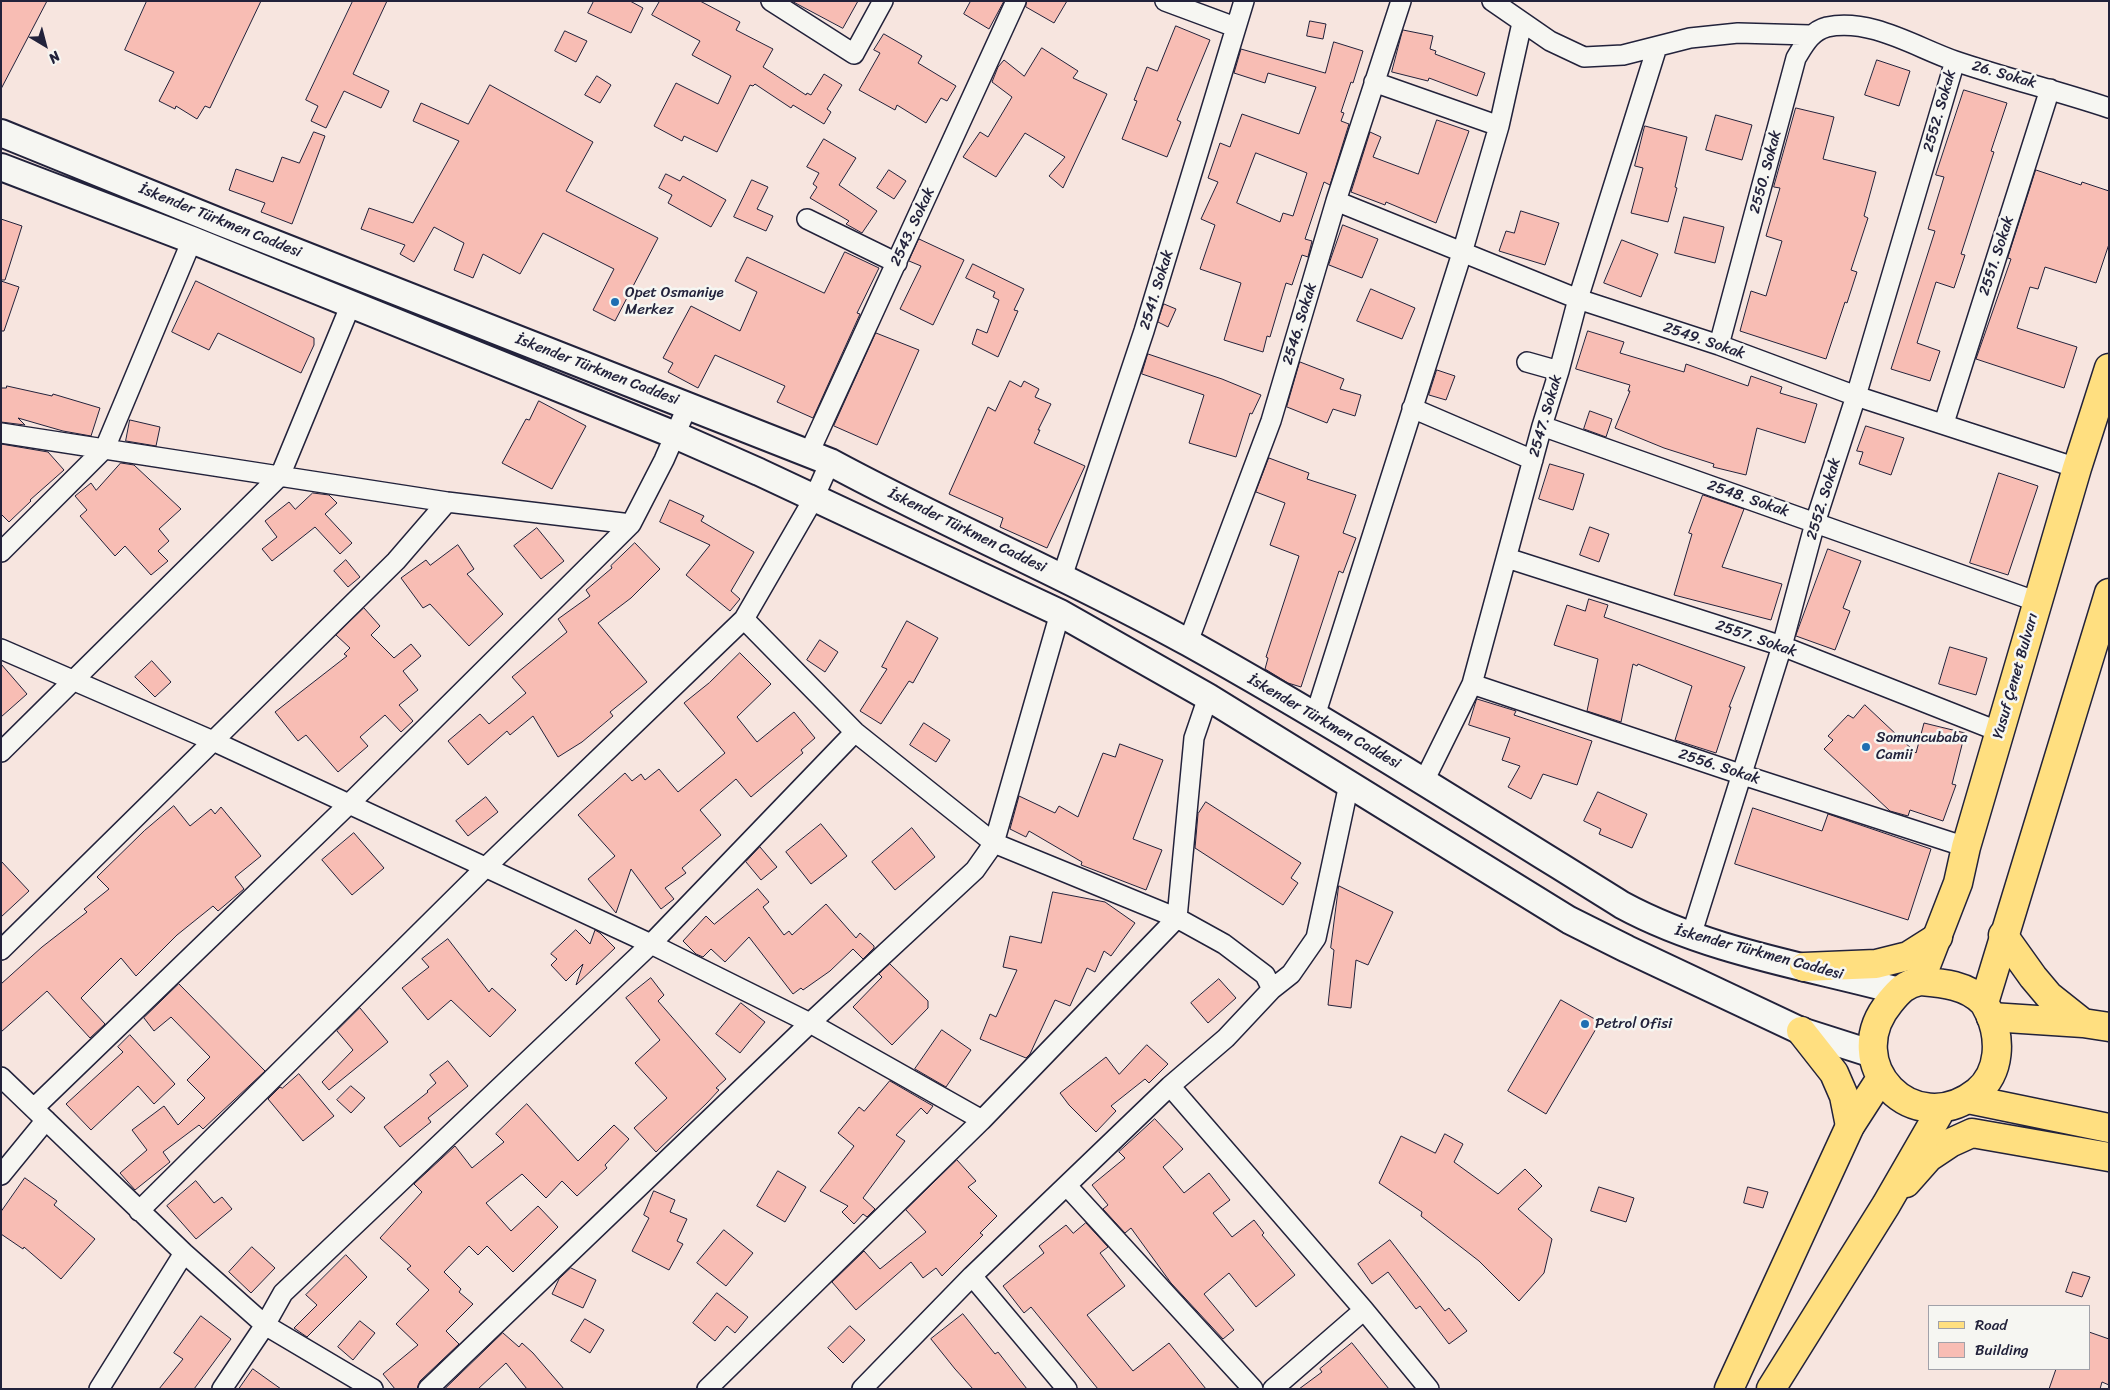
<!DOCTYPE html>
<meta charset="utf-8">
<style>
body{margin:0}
#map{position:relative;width:2110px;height:1390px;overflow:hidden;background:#f7e5df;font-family:Sriracha,sans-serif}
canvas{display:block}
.frame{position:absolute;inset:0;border:2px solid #22223b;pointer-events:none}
.legend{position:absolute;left:1928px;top:1305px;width:162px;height:65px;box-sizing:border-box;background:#f6f6f2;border:1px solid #a1a1a9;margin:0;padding:6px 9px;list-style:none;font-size:15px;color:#22223b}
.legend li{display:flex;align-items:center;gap:10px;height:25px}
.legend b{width:25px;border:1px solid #a1a1a9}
.north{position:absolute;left:20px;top:20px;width:50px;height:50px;-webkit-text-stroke:4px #f6f6f2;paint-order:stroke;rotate:143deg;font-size:14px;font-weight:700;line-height:20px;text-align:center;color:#22223b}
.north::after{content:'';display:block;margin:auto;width:18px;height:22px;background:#22223b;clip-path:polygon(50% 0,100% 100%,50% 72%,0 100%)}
</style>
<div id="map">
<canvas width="2110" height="1390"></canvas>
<div class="frame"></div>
<ul class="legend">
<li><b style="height:6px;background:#ffdf80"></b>Road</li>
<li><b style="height:14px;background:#f8bdb4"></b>Building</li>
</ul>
<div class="north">N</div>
</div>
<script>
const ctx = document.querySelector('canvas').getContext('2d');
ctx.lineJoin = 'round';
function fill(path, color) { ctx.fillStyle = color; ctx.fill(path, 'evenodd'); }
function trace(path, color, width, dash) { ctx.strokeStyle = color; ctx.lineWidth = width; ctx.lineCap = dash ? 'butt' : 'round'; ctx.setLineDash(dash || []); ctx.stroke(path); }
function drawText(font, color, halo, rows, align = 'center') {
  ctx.font = font + ' Sriracha,sans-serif'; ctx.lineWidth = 5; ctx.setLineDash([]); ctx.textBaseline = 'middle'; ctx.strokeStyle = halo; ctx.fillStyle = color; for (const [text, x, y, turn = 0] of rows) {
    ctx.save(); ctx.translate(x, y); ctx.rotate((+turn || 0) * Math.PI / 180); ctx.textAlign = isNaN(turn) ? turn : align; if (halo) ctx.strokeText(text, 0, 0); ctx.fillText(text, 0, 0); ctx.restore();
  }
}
const building = new Path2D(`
 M1,1H47L1,89Z
 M147,1H261L210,108L205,106L197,119L176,106L175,109L159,101L174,72L125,50Z
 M353,1H387L353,74L389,91L381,108L344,91L326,128L311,121L318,106L306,100Z
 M594,1H630L643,8L631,33L588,13Z
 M660,1H700L740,22L736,30L773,49L763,67L806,95L807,93L811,95L824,74L842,85L827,109L831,112L824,124L793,105L791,108L755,84L753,86L750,85L717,152L684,136L682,141L654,126L676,83L718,104L731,76L692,55L700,41L652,15Z
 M792,1H858L843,28Z
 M971,1H1004L989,29L964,14Z
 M1027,1H1067L1054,23L1026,7Z
 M1310,21L1326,24L1323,39L1307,36Z
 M1176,26L1210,40L1177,120L1181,122L1167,157L1122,139L1137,101L1134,100L1147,67L1157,71Z
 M1403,30L1433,36L1430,49L1436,51L1435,54L1485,73L1477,96L1429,78L1428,81L1392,72Z
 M565,31L587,41L576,62L555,51Z
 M884,34L922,56L918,63L956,86L947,101L941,98L926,123L897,105L895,110L859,90L880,53L874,50Z
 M1334,42L1363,51L1353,83L1351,82L1341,112L1344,113L1341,121L1349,124L1330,185L1324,182L1305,239L1312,241L1308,257L1302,255L1292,285L1286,283L1270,337L1267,336L1263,352L1224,340L1241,283L1200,269L1215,225L1201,219L1218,182L1208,178L1220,143L1230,147L1242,114L1299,134L1316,87L1268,73L1265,83L1234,73L1241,49L1325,73ZM1256,153L1307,173L1293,216L1283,213L1280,222L1237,203Z
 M1042,48L1078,71L1073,78L1107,94L1063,188L1049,176L1065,157L1025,133L996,177L963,157L980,132L988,137L1012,97L992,82L998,67L1004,60L1024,76Z
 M1877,60L1910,71L1899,106L1865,95Z
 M597,76L611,85L600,103L585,95Z
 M490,85L593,142L566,191L658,238L615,321L593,310L614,269L543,233L520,274L483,254L473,278L454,270L464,243L434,227L414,262L400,254L405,245L361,229L369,208L413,223L459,141L413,121L421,103L468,124Z
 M1964,90L2007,103L1991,151L1994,152L1961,254L1965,255L1954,288L1936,282L1917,343L1940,351L1930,381L1891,369L1935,231L1928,229L1944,177L1936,175Z
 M1796,108L1834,117L1823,159L1876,172L1864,216L1868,218L1851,270L1857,272L1847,303L1845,302L1826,359L1740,331L1751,291L1766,296L1782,241L1766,236L1780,188L1774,187Z
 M1716,115L1752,125L1742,160L1706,150Z
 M1437,120L1469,131L1436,223L1386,202L1385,205L1351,192L1370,132L1381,137L1373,157L1418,174Z
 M1645,126L1687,137L1675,187L1677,188L1668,222L1631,213L1643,168L1635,166Z
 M314,132L325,136L292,224L261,212L265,203L229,190L236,169L273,182L282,157L299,163Z
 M824,139L856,158L839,185L877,211L862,233L846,224L849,221L810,198L817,187L813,184L819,173L807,167Z
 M889,170L906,181L894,199L877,188Z
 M2036,170L2081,185L2082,182L2109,191V244L2096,283L2045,267L2038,289L2030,287L2017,328L2077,347L2064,388L1976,359L2011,259L2008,258Z
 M666,174L680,181L683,176L726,200L711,227L668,203L672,195L659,188Z
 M752,180L768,187L757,209L773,216L766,231L734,217Z
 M1521,211L1559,223L1545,265L1499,251L1506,231L1514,233Z
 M1684,217L1724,227L1715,263L1675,253Z
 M1,219L22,226L5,280H1Z
 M1343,225L1378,239L1362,278L1329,265Z
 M919,239L964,260L933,325L900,309L921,266L909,261Z
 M1622,240L1658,254L1641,297L1604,283Z
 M845,252L879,268L857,313L860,314L813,418L777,402L785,386L715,355L698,388L668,372L673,363L663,358L691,306L740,331L757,292L735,281L747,257L824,293Z
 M973,264L1024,289L1014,310L1018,311L998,357L972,344L977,329L987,333L999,300L993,297L995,292L966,278Z
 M1,281L19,287L4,331H1Z
 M196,281L314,338V345L301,373L218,333L209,350L172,332Z
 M1371,289L1415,308L1402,339L1357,321Z
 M1164,304L1176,309L1168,327L1158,322Z
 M1588,331L1624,342L1620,353L1684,372L1686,364L1748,386L1751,376L1782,387L1780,393L1817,404L1805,443L1757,428L1746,475L1713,467L1714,464L1664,448L1615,428L1630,391H1628L1630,385L1576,369Z
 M876,333L919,350L877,445L834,426Z
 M1148,354L1222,379L1261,395L1252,414L1250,413L1236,457L1189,443L1204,395L1142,374Z
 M1300,362L1344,379L1340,389L1361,395L1355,416L1333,409L1327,423L1287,407Z
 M1437,370L1455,376L1446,400L1429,395Z
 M1010,381L1021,387L1024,381L1039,389L1035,397L1051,404L1038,430H1040L1034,443L1085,466L1047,548L1000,527L1003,518L949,494L988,407L995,411Z
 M7,386L52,396L53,394L100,408L91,436L63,431L18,418L25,425L1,422V388H6Z
 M539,401L586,426L552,489L502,463L526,419L529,420Z
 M1590,411L1612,419L1606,437L1584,429Z
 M130,420L160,427L156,446L126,441Z
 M1866,426L1904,438L1891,475L1859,464L1863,452L1857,451Z
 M1,444L48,452L64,470L30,500L31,501L9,522L1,514Z
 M1269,458L1309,473L1307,479L1356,495L1343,533L1356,538L1343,573L1339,571L1301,687L1288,683L1265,669L1268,658L1266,657L1299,556L1270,545L1285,503L1256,492Z
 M121,463L134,465L181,509L159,529L169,541L158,551L168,561L151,575L125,546L115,556L80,516L87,510L75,496L91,483L96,490Z
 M1550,464L1584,474L1573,510L1539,499Z
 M1999,473L2038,486L2008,575L1970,563Z
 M313,493L329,495L337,503L325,514L352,543L340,554L315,527L272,561L262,549L277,537L265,521L289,502L295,509Z
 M1703,495L1744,509L1722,567L1782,584L1771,620L1674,595L1692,534L1689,533Z
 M670,500L704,516L701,521L754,552L731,591L740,599L730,611L686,575L710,545L660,522Z
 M1590,527L1609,534L1599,562L1580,555Z
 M537,528L564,561L541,579L514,546Z
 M635,543L660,569L631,598L598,623L647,682L610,712L613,716L582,742L558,757L533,716L510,735L507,731L468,765L448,741L480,714L489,724L526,693L512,677L567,632L558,619L590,596L586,590L612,568L611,566Z
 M458,545L474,569L467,574L503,614L469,646L430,604L423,608L401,578L426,560L430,565Z
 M1828,549L1861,561L1843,608L1850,611L1835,650L1796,636Z
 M346,560L360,577L348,587L334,571Z
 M1589,599L1608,605L1604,617L1745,667L1729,707H1731L1716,753L1675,740L1692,686L1638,664L1637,666L1633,664L1621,722L1587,711L1598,659L1554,645L1567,605L1585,611Z
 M364,608L380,626L371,635L394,658L411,644L421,656L403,671L418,690L399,705L413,721L401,732L385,715L360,737L368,746L338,772L306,735L298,741L275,712L347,656L344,654L350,648L336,635Z
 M907,621L938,638L913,683L909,681L881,724L860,711L887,669L882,667Z
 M820,640L838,652L825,672L807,660Z
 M1950,647L1987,658L1976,695L1939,684Z
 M740,653L771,684L737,717L757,742L794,712L815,738L801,750L803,753L751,797L736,779L700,810L721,835L682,868L686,873L665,888L674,899L661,909L631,869L616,913L588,879L615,856L578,815L625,773L632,781L641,774L645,780L659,769L678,792L725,753L684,703L709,683Z
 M152,661L171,682L155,697L135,677Z
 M1,664L27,694L1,717Z
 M1477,699L1516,711L1514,715L1592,741L1577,785L1543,774L1531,799L1508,787L1520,766L1502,760L1510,738L1469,725Z
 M1865,705L1916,753L1924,723L1965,733L1952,784L1956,785L1943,821L1910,810L1908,816L1890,811L1824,749L1833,740L1828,736L1848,715L1853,718Z
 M924,723L950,740L936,762L910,745Z
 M1120,744L1163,760L1133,839L1162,850L1146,890L1081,865L1082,862L1029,831L1026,837L1010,829L1019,796L1055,813L1059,806L1078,817L1103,753L1115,757Z
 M1598,792L1647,814L1632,848L1599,834L1601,829L1584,821Z
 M486,797L498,812L468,836L456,821Z
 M1206,802L1301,863L1291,878L1298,883L1283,905L1195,848L1198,814Z
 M174,806L190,826L211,809L215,814L221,807L261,856L235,877L244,889L218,911L213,906L177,935L136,976L121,958L81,998L105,1024L90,1038L47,991L1,1032V984L42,947L87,912L84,909L109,889L97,877L144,831Z
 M1753,808L1822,831L1828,814L1931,849L1908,920L1735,864Z
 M821,824L847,856L811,884L786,852Z
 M912,828L935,857L895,890L872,862Z
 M354,833L384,868L352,895L322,860Z
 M760,847L777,867L761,880L746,862Z
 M1,861L29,891L1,917Z
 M1339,886L1393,912L1368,965L1356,960L1351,1008L1328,1005L1334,950L1331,948Z
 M758,889L769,902L763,907L784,935L789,931L792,935L826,904L856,938L860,933L874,946V948L863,959L853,949L830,971L803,990L801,988L793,994L749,937L725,962L711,949L703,957L696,954L683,941L706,916L714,924Z
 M1053,892L1105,902L1135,923L1111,956L1104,951L1095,972L1087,968L1070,1006L1055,1000L1030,1054L1026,1058L980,1039L990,1014L996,1017L1017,970L1003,967L1010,936L1041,943Z
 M576,930L590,944L595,930L600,933L615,948L576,985L583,964L566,981L551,965L557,959L551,954Z
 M448,939L489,992L492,988L516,1010L490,1037L451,1000L428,1020L402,988L429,967L422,959Z
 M890,964L928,1001V1008L892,1045L853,1007L882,977L879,974Z
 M651,978L664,995L658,1001L726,1079L716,1088L719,1090L707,1103L656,1152L634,1128L667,1098L635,1063L660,1040L626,998Z
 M1219,979L1236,998L1208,1023L1191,1003Z
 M179,984L265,1071L203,1129L199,1125L163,1152L170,1162L135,1190L120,1173L147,1150L132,1130L164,1106L178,1125L205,1098L187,1080L210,1057L171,1017L154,1031L144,1018Z
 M1561,1000L1600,1022L1546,1114L1508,1091Z
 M741,1003L765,1022L740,1053L716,1034Z
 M360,1008L388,1042L329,1090L322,1082L353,1050L337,1031Z
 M942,1030L971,1050L946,1087L915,1069Z
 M130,1035L175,1084L154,1104L138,1086L91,1130L66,1104L123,1052L118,1047Z
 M1147,1045L1168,1064L1149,1083L1145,1079L1111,1106L1116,1111L1096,1132L1069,1105L1060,1093L1106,1057L1119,1074Z
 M448,1061L468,1086L428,1118L431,1122L400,1147L384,1127L428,1092L427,1091L436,1083L430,1075Z
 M299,1074L334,1116L303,1141L268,1099L280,1087L282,1088Z
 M890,1081L933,1106L927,1114L921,1108L896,1135L905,1141L863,1198L875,1209L867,1217L863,1214L854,1224L842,1212L848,1206L820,1191L854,1146L838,1133L859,1107L864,1111Z
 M351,1086L365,1098L351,1113L337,1100Z
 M527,1104L578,1161L614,1125L629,1139L605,1165L607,1168L577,1196L562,1181L546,1198L522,1174L486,1203L511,1231L538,1206L558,1227L513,1272L487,1246L478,1255L469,1246L444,1272L461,1289L459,1292L473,1304L446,1331L459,1344L420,1381L417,1389H395L383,1374L418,1345L396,1324L429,1290L407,1269L411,1266L380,1238L422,1192L414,1184L455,1146L472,1168L504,1142L496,1134Z
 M1155,1119L1183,1149L1163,1167L1184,1193L1209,1173L1230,1200L1213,1213L1232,1237L1254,1220L1264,1233L1262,1235L1295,1275L1256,1307L1229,1273L1204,1294L1234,1330L1223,1339L1171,1283L1131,1228L1125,1233L1103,1209L1108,1205L1092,1185L1125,1158L1119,1152Z
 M1445,1134L1463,1144L1454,1162L1498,1194L1525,1169L1542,1186L1518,1209L1552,1239L1544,1273L1519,1301L1479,1261L1421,1216L1422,1212L1379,1183L1401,1136L1435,1153Z
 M957,1160L976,1181L968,1187L997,1216L980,1233L983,1235L942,1276L936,1268L923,1278L911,1262L856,1310L832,1282L864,1251L880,1269L926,1232L906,1210Z
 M778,1171L806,1187L785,1222L757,1206Z
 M25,1178L57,1201L54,1205L95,1239L61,1279L24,1247L23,1249L1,1234V1212Z
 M196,1181L214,1203L222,1197L232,1209L196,1239L167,1206Z
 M1599,1187L1634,1198L1626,1222L1591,1211Z
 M1748,1187L1768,1192L1763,1208L1744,1203Z
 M654,1191L675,1200L670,1212L687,1219L677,1241L683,1244L669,1270L632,1251L649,1218L644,1215Z
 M1086,1223L1108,1247L1100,1253L1125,1286L1087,1315L1133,1371L1169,1343L1206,1389H1098L1031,1307L1024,1313L1003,1286L1044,1253L1039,1246L1066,1225L1073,1233Z
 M724,1230L753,1253L726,1286L697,1263Z
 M1390,1240L1445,1311L1449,1308L1467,1331L1449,1344L1420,1306L1416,1309L1388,1272L1372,1284L1358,1264Z
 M252,1247L275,1268L251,1293L229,1272Z
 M346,1255L367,1277L307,1337L294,1328L317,1305L306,1295Z
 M571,1268L596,1280L583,1308L552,1294L559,1279Z
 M2073,1272L2090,1277L2082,1297L2066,1292Z
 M717,1293L748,1317L735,1333L727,1326L715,1341L693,1323Z
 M963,1314L995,1354L998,1352L1027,1389H973L955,1369L931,1339Z
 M201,1316L231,1339L194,1389H159L183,1359L174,1353Z
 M585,1319L604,1330L590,1353L571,1341Z
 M360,1321L375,1333L353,1360L338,1347Z
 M850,1326L865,1340L843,1363L828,1348Z
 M2089,1332L2109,1339V1385L2102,1382L2100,1389H2049L2056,1369H2089Z
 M503,1333L519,1347L522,1343L533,1353L564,1389H527L506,1363L478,1389H445Z
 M1352,1343L1389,1389H1299L1322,1372L1320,1369Z
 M253,1369L281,1389H239Z`);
fill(building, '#f8bdb4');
trace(building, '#22223b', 1);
const minor = new Path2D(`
 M771,1L854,54L883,1
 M1165,1L1235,27
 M1492,1L1550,41L1584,57L1623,55L1690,38L1738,33L1810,35
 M1374,82L1499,126
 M1336,201L1578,299L1719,345L1856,396L2077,468
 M807,219L897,263
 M1719,345L1796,58C1804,45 1811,31 1827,27C1871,18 1915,47 1955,61C2005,78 2058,91 2109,108
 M1527,362L1559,371
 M1412,408L1533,460
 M1944,423L2050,89
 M1542,426L2038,602
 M1,433L447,502L631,524L349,804L34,1108
 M809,453L1016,1
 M631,524L664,460L688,405
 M1,552L105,448L192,240
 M1507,558L1782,646L2000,732
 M1062,577L1144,331L1244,1
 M1188,642L1271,421L1336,201L1401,1
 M1,649L213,741L651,944L810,1023L982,1120L707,1389
 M1472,684L1743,775L1966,847
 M1315,716L1462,253L1499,126L1522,23
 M1,752L280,476L351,304
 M1424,781L1472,684L1542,426L1559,371L1578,299L1657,47
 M1691,936L1782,646L1815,523L1856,396L1955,61
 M1,950L396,561L447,502
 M1272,989L1291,974L1316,938L1349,784
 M1,1077L184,1253L265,1325L373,1389
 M1170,1086L1364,1310L1429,1389
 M982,1120L1177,918L1194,738L1208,697
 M1,1175L46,1120
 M1067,1186L1253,1389
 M139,1211L487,866L744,619
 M972,1276L1067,1389
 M99,1389L184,1253
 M222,1389L265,1325L283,1293L651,944L855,732
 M428,1389L810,1023L975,870L994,843L855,732L744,619L814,498L830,462
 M862,1389L972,1276L1170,1086L1226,1038L1272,989L1265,975L1224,944L1177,918L994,843L1060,613
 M1273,1389L1364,1310`);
const secondary = new Path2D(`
 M1,133L220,222L830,462C948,526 1072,578 1189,643C1336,725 1479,816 1622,905C1707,951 1806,966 1899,991
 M1,167L192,240L675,435L759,472L1060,613L1208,697L1569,920L1627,949L1801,1031L1873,1054`);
const primary = new Path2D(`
 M2003,935L2033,977L2049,996L2083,1023
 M1804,967L1876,964L1908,956L1938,937
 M1991,1017L2083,1023L2109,1027
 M1801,1031L1834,1073L1844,1096L1850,1126
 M1968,1099L2109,1128
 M1906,1183L1929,1157L1950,1143L1972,1133L2109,1157`);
const trunk = new Path2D(`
 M1920,981L1958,883L1966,847L2077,468L2109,368
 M1920,981C1942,983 1967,985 1983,1002C1986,1005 1987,1009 1989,1012C2001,1038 2001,1072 1977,1092C1914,1142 1838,1064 1890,1002C1899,991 1905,984 1920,981Z
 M1984,1003L2109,593
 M1729,1389L1850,1126L1881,1078
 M1771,1389L1886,1205L1942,1108`);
trace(minor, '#22223b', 22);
trace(secondary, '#22223b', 30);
trace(primary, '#22223b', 31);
trace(trunk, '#22223b', 31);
trace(minor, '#f6f6f2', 19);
trace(secondary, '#f6f6f2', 26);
trace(primary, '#ffdf80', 28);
trace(trunk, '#ffdf80', 28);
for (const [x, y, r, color] of [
 [615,302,5,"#1f6fb2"],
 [1866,747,5,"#1f6fb2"],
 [1585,1024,5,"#1f6fb2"]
]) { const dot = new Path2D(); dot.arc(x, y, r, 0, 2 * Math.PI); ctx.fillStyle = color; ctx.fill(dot); trace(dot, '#f6f6f2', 2); }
drawText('15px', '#22223b', '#f6f6f2', [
 ["26. Sokak",2004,75,16],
 ["2552. Sokak",1940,111,-74],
 ["2550. Sokak",1766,172,-75],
 ["İskender Türkmen Caddesi",220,221,22],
 ["2543. Sokak",913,227,-65],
 ["2551. Sokak",1997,256,-72],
 ["2541. Sokak",1157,290,-73],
 ["2546. Sokak",1300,324,-73],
 ["2549. Sokak",1704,341,19],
 ["İskender Türkmen Caddesi",597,370,21],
 ["2547. Sokak",1546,416,-74],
 ["2548. Sokak",1748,499,19],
 ["2552. Sokak",1824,499,-73],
 ["İskender Türkmen Caddesi",967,531,26],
 ["2557. Sokak",1756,639,19],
 ["Yusuf Çenet Bulvarı",2016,676,-74],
 ["İskender Türkmen Caddesi",1324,722,30],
 ["2556. Sokak",1719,767,18],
 ["İskender Türkmen Caddesi",1759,953,15]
]);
drawText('15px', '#22223b', '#f6f6f2', [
 ["Opet Osmaniye",625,293],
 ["Merkez",625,310],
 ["Somuncubaba",1876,738],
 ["Camii",1876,755],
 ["Petrol Ofisi",1595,1024]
], 'left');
</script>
